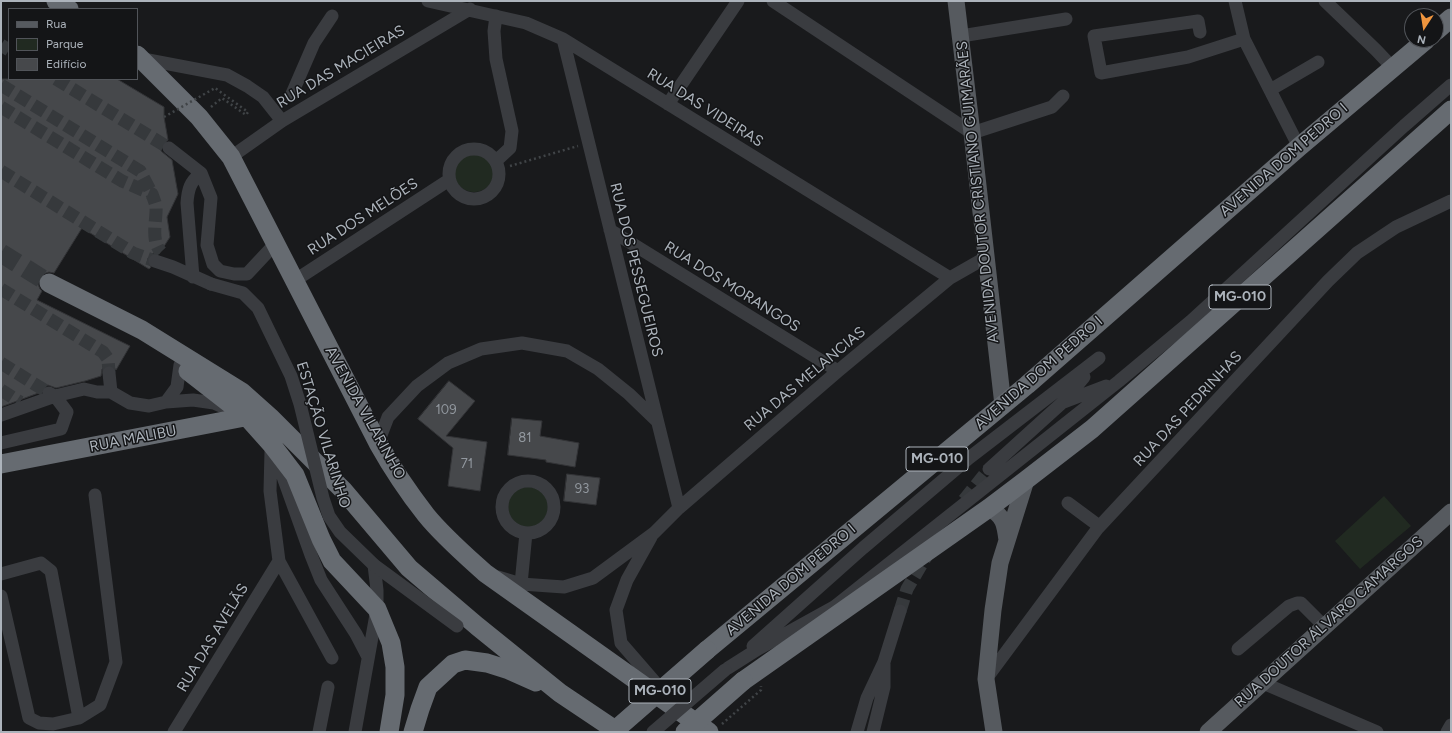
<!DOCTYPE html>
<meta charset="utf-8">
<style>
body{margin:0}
#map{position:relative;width:1452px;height:733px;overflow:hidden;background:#191a1c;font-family:Figtree,sans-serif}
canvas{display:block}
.frame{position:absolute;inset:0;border:2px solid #acb3bb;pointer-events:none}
.legend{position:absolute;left:8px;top:8px;width:130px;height:72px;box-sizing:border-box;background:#141517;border:1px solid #515459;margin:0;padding:5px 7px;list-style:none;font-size:12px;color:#acb3bb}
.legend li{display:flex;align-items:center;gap:8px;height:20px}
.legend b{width:20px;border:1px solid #515459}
.north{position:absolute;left:1404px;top:8px;width:40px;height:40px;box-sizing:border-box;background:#141517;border:1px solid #515459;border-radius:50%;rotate:192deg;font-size:11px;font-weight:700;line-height:16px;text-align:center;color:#acb3bb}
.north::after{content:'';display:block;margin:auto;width:14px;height:18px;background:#ef953e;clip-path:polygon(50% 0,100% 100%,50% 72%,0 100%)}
</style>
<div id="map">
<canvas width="1452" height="733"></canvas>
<div class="frame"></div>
<ul class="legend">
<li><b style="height:5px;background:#565a5f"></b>Rua</li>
<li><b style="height:11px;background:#212a21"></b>Parque</li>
<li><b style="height:11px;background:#46484b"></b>Edifício</li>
</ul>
<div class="north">N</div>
</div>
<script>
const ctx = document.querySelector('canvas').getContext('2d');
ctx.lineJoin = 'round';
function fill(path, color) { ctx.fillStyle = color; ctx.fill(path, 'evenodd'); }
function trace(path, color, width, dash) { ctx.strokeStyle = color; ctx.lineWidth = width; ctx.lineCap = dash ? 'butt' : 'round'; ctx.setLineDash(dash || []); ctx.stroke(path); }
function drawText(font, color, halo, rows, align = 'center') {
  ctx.font = font + ' Figtree,sans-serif'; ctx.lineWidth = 3; ctx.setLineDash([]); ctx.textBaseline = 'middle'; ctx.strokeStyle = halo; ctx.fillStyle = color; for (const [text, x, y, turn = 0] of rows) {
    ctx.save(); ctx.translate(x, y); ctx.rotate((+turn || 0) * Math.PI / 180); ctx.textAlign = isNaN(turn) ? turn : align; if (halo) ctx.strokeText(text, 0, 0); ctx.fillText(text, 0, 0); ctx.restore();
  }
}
fill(new Path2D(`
 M454 172a20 20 0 1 1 40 0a20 20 0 1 1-40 0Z
 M508 507a20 20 0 1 1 40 0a20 20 0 1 1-40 0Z
 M1384,496L1411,526L1360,569L1335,541Z`), '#212a21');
const building = new Path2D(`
 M1,79H117L164,107V117L168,140L162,143L161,151L172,160L178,194L167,217L170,237L159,254L153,253L148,258L147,263L151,267L149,269L82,228L54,273L49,272L43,274L39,278L38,284L40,289L42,291L37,300L130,346L116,370L113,366L108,365L102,369L101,376L85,381L56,388L48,385L44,387L41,392L1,407Z
 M449,381L475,401L446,436L487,442L480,491L448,486L453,448L418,419Z
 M512,418L542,421L540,436L579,443L575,467L546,462V460L508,455Z
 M567,474L600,478L596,505L564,501Z`);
fill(building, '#46484b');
trace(building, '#333437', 1);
trace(new Path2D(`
 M1,45L9,50
 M56,79L169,148
 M1,85L140,171L152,194
 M1,107L122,181L152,194C153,197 155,202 156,206C157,220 150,240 161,252
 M1,171L133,253L155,261
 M1,289L103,352L108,359L109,373
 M1,363L49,393
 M1,390L20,402
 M964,500L989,469
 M900,611L907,589L927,555`), '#36393c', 13, [13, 6]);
trace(new Path2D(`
 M1,253L49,283`), '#36393c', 19, [19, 10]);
trace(new Path2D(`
 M211,107L222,98L246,115L248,112L215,88
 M510,166L578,146
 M722,724L761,690V686`), '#404447', 2.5, [2, 3]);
trace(new Path2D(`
 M428,1L526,23L563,39L950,278
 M773,1L972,133L1052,107L1063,96
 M1235,1L1244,39L1299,147
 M1325,1L1376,50L1393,68
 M496,16L494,31L496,59L512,131L510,148L496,161
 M1200,32L1198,21L1094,36L1101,73L1188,57L1244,39
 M961,36L1066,19
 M563,39L679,508
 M143,59L227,75L247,86L263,97L282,121
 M1270,90L1318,62
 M291,96L314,43L332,16
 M668,104L738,1
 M169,148L201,173L211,198L207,245L213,264L220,271L234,274H247L276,243
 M449 174a25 25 0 1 1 50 0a25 25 0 1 1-50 0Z
 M231,157L282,121L470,9
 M610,230L838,371
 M155,261L173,267L211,284
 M193,277L187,203C188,189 190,182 201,173
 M294,281L449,180
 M109,373L111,392
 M166,402L177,387L180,365
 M1064,402L1106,386
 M1,415L55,396L84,389L97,392H111L130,403L149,406L166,402L193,400L214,403L230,410
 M1,443L61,429L67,412L55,396L49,393
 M378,443L388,417L417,386L448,363L481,349L522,343L567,351L598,369L629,394L656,420
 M271,451L270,491L279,561L332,658
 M277,460L311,555L321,580L356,634L368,657
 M989,469L1063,402L1084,377
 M502 507a26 26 0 1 1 52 0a26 26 0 1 1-52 0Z
 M1068,503L1099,526
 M651,537L627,580L616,610L621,643L667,696
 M1,574L41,563L51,571L79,718
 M498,577L521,584L564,587L593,578L654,533L679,508L838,371L950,278L985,258
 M521,584L526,533
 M1,596L29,718L39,723L53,724L79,718L100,705L116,662L95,495
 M753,646L863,548L969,458L1099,358
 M1238,649L1289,606L1297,603H1301L1325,627
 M728,668L758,649L834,607L1119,381L1191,321L1404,126L1451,85
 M986,679L1098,528L1328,281L1357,253L1396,227L1451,201
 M1263,683L1377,732
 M174,732L279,561
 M319,732L328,687
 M355,732L377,609V590L374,565
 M857,732L867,698L884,662L900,611
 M873,732L884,687V664
 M1447,732L1451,725`), '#3a3c40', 13);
trace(new Path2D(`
 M956,1L972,133L1003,405
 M989,508C1004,516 1005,524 1007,540
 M994,732L986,679L993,610L1000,563L1026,480
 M1208,732L1451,512`), '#565a5f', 17);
trace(new Path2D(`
 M56,1L69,9
 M1436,31L1451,18
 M137,55L199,117L231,157L378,443C392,468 408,492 426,515C443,536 464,554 485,573L709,732
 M49,283L142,330L242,392L270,417L343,490L409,568L477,626L560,693L618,732
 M188,371L247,417L272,445L295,475L321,539L332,561L377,609L391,643L395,667V695L389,732
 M1,464L255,415
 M707,650L1027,385L1299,147L1426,40
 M743,681L989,508L1026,480L1092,429L1451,110
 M413,732L420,709L428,687L453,664L465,660L487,663L509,670L536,682`), '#666b71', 19);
trace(new Path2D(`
 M164,117L215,88`), '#404447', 2.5, [2, 3]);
trace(new Path2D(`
 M211,284L243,293L258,308L291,376L300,404L323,498L329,516L340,532L374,565L457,626
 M653,732L725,670`), '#3a3c40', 13);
trace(new Path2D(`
 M613,732L707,650
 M685,732L743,681`), '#666b71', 19);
drawText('13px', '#92989f', null, [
 ["109",446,410],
 ["81",525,438],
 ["71",467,464],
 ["93",582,489]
]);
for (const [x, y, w] of [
 [1240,297,62],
 [937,459,62],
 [660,691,62]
]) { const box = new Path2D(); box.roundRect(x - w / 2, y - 12, w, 24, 3); ctx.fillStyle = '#141517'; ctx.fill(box); trace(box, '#acb3bb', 1); }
drawText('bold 14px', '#acb3bb', null, [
 ["MG-010",1240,297],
 ["MG-010",937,459],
 ["MG-010",660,691]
]);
drawText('15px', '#acb3bb', '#141517', [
 ["RUA DAS MACIEIRAS",341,67,-31],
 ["RUA DAS VIDEIRAS",705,108,32],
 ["AVENIDA DOM PEDRO I",1284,160,-41],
 ["AVENIDA DOUTOR CRISTIANO GUIMARÃES",978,192,-96],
 ["RUA DOS MELÕES",363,217,-33],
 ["RUA DOS PESSEGUEIROS",636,270,76],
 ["RUA DOS MORANGOS",732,287,32],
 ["AVENIDA DOM PEDRO I",1039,373,-41],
 ["RUA DAS MELANCIAS",805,379,-40],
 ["RUA DAS PEDRINHAS",1188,409,-47],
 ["AVENIDA VILARINHO",365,413,61],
 ["ESTAÇÃO VILARINHO",323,435,73],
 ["RUA MALIBU",133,439,-11],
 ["AVENIDA DOM PEDRO I",791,580,-40],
 ["RUA DOUTOR ÁLVARO CAMARGOS",1329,622,-42],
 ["RUA DAS AVELÃS",213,638,-59]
]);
</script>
